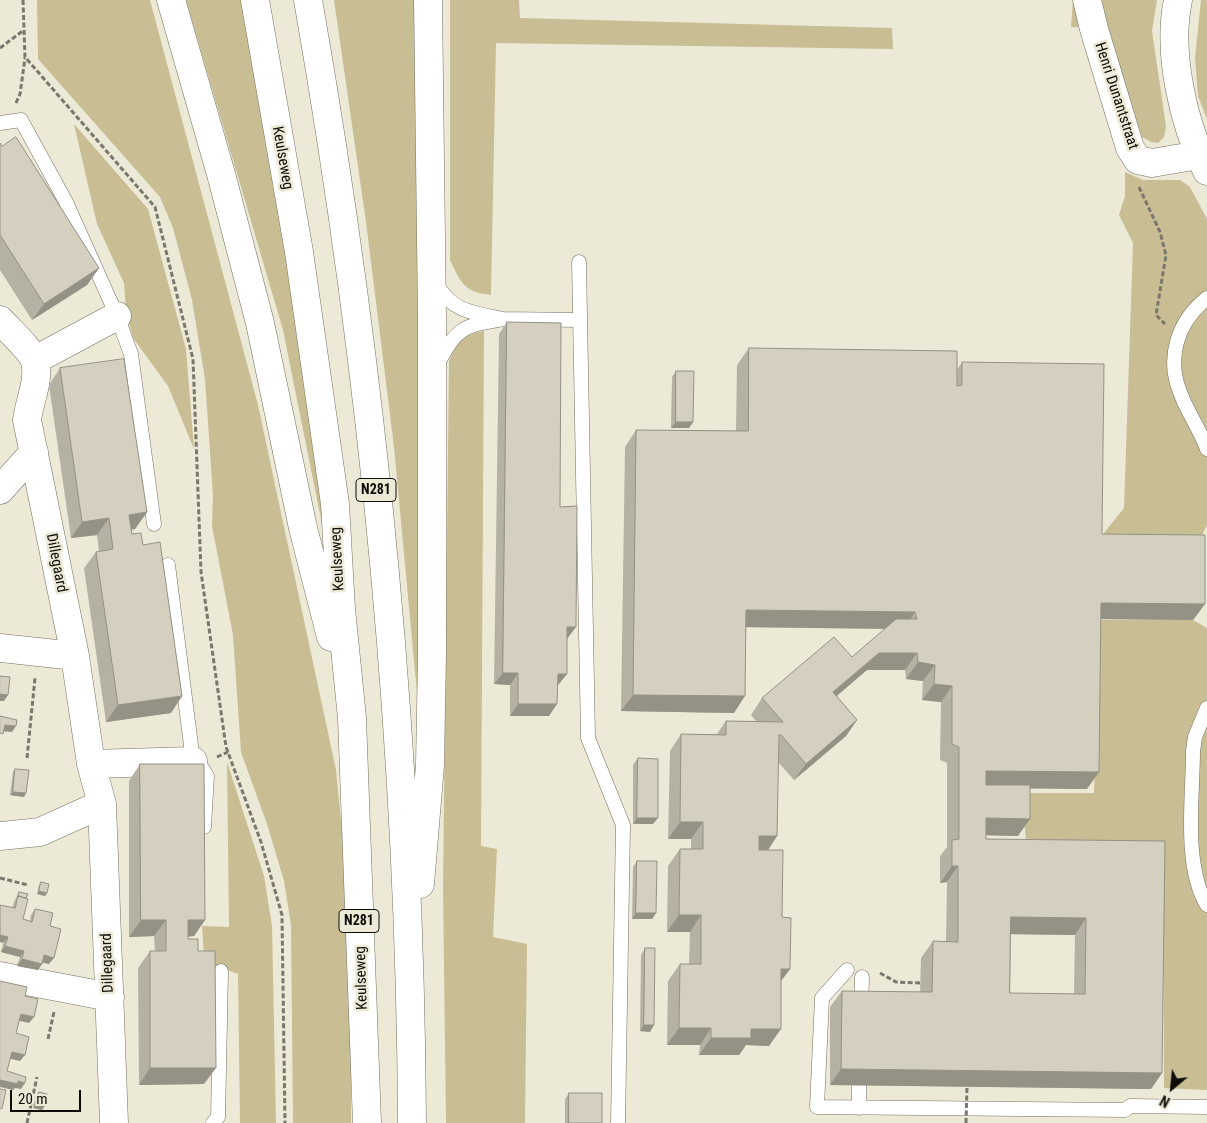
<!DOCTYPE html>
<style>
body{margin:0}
#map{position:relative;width:1207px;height:1123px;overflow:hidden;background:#ede9d7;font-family:"Roboto Condensed",sans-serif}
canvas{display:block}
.north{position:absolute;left:1147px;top:1063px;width:50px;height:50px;-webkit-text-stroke:4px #ede9d7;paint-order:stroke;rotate:208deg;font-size:14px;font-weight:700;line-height:20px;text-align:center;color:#0d0c06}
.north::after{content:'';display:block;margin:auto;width:18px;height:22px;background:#0d0c06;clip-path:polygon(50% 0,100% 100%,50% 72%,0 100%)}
.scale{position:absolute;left:10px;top:1090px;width:71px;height:22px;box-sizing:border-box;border:2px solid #0d0c06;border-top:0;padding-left:6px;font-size:15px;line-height:18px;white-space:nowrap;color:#0d0c06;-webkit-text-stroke:4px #ede9d7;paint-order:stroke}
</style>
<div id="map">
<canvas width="1207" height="1123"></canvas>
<div class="north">N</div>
<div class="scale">20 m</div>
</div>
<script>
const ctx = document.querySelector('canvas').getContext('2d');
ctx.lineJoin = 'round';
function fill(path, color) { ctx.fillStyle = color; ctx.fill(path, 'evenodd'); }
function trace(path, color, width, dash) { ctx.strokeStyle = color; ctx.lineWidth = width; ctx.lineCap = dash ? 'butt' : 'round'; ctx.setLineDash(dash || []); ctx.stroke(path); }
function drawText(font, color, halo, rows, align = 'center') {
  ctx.font = font + ' "Roboto Condensed",sans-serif'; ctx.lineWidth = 5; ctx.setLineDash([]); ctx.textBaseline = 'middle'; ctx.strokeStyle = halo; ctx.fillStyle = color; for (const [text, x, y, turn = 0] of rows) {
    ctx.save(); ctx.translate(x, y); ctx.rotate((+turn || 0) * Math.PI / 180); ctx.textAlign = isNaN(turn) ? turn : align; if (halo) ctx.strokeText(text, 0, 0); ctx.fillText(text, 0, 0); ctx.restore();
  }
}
fill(new Path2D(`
 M37,0H150L258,405L336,770L346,872L351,979V1123H293L291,925L284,881L267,824L241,752L233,635L212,526L213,496L205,379L192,300L173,228L160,197L38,59Z
 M186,0H242L289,264L313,431L325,539L283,330Z
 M334,0H421L422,746L394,447L366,222Z
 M450,0H519L520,18L892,28L893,49L496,43L491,295C464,292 461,283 450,260Z
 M1073,0H1157L1152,31L1166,126L1164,137L1158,143L1151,142L1142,137L1107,28L1071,27Z
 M1201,0H1207V119L1198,96L1195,58Z
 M74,124L148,209L186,349L194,449L168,386L133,338L126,312L124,283L97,224Z
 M1125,172L1143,180H1180L1190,187L1207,219V525L1194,552L1103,551L1104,533L1124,508L1133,243L1119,215L1125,196Z
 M484,331L481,846L497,849L493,937L527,944L525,1123H446L443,887L449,362C455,343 465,334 484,331Z
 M1100,620H1193L1207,628V1090L1164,1088L1163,846L1026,842L1022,793H1094Z
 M227,762L264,876L272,926L276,1123H240L238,974L225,969L205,970L202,926L229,927Z`), '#c9bd93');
const service = new Path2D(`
 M0,123L21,120L66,202L117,316L131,354L154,524
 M579,262L588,738L623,825L618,1123
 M437,284C451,312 475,313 503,319C463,326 457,327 437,365
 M1207,298C1178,321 1166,357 1180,392C1187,412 1200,429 1207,449
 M503,319L579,320
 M168,565L193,761L200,765L207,776L204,827
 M1207,708L1195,737L1193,751C1193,796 1183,866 1207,905
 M847,970L822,998L817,1107L1125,1110L1130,1106L1207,1107
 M861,1008L862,977
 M859,1108V1086
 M213,1123L218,1117L221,971`);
const minor = new Path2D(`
 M1087,0L1094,29L1130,148L1138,160L1152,163L1199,155
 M1178,0C1167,52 1183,123 1207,171
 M0,320C8,329 33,352 35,362C40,380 29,402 27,420L75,656L91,764L102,804L114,1123
 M35,360L117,316
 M0,490L34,452
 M0,648L75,656
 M91,764L193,761
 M0,836L40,832L102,804
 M0,976L110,997`);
const trunk = new Path2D(`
 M171,0L221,174L260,323L303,528L331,637
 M255,0L299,252L335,504L341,609L352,718L367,1123
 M308,0C373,370 410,747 412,1123
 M420,884L430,765L432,654V319L428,0`);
trace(service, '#747060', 15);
trace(minor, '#747060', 29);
trace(trunk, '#747060', 29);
trace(new Path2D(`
 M23,0L25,57L155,207L193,359L201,572L226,747L261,842L282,915L285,1123
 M0,48L24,30
 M16,103L20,94L25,58
 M1139,187L1160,232L1166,255L1156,315L1165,324
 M217,757L228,752
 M27,758L35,678
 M0,878L28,885
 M880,973L896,982L920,983
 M48,1039L54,1012
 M27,1123L37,1077`), '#7a776c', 3, [5, 2.5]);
trace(service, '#fff', 14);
trace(minor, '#fff', 28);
trace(trunk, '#fff', 28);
trace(new Path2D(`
 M966,1123L967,1087`), '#7a776c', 3, [5, 2.5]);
fill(new Path2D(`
 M0,143L99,268L87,285L32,320L0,270Z
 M507,322L560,507L567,639V674L558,685L549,716H510V685L494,684L499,334Z
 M749,348L957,370L962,362L1102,534L1205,604L1193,620L1101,619L1087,789L1030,788L1018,836L986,835V839L1165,841L1162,1073L1151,1089L830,1085V1007L842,991L920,992L921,958L933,941H946L947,882L940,883V856L947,847V763L940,760L941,702L922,700L923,681L906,679L905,670H867L837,696L857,720L846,736L794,780L778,762L777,836L768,850L782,917L790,969L781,981L769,1046L746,1045L739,1055H699L700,1045H667L668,981L680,964H689L690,932H667L668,866L680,849H691V839H668L670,751L681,734H717L726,721H756L751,715L762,698L852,657L885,629L746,627L734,713L621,711L625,447L636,430L736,431L737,365ZM1011,934L1075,935L1074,994L1010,993Z
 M60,368L147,512L135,529L131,530L132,534L143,545L182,696L171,713L106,722L84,568L96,552L99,551L97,535L71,538L49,385Z
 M676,371L693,422L689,428H671L672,377Z
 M638,758L653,824H633V765Z
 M140,764L205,920L194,936L188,937V939L198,951L204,1084L139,1085L138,968L150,951H155L154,936L129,937V781Z
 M15,769L26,793L24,797L10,795L13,772Z
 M637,861L656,913L652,919H632L633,867Z
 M41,882L47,893L45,896L37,894L39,885Z
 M19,892L23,919L30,921L31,915L35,909L50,926L49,964L42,962L38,970L17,966L20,957L1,952L14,902Z
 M645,948L650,1032L640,1031L641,955Z
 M39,1092L44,1107L42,1110L33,1108L36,1095Z
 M569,1093L602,1123H565V1099Z`), '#b6b2a3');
fill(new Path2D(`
 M99,268L87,285L32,320L44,304Z
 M676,422H693L689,428H671Z
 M147,512L135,529L117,531L129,515Z
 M109,518L97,535L71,538L82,522Z
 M1101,603L1205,604L1193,620L1089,619Z
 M746,610L915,612L904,629L734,627Z
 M567,627H576L567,639Z
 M879,653H917L905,670H867L822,708L833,692Z
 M918,662L935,665L923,681L906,679Z
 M503,673H518L510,685L494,684Z
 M558,674H567L558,685L549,686Z
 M934,684L952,686L941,702L922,700Z
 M0,694L8,695L4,701H0Z
 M633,695L745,696L734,713L621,711Z
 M182,696L171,713L106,722L118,705Z
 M518,704H557L549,716H510Z
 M857,720L846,736L794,780L806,764Z
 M5,725L16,726L12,732L0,731Z
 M986,771L1099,772L1087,789L975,788Z
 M13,792L26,793L24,797L10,795Z
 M637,818H658L653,824H633Z
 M986,818L1030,819L1018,836L974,835Z
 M680,822H703L691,839H668Z
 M759,836H777L766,853H748Z
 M952,866H958L947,882L940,883Z
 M39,891L47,893L45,896L37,894Z
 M636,913H656L652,919H632Z
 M679,915H701L690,932H667Z
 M1011,917L1086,918L1075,935L999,934Z
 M141,920H166L154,936L129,937Z
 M188,920H205L194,936L176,937Z
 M0,935L8,937L3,943L0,942Z
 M5,946L24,951L20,957L1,952Z
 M44,955L54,958L49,964L40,962Z
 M22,959L42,964L38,970L17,966Z
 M781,969H790L778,985Z
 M21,1014L34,1017L29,1023L16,1020Z
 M644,1025H654L650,1032L640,1031Z
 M679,1028H711L700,1045H667Z
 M751,1029H781L769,1046L746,1045L739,1055H699L711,1038Z
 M12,1052L25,1055L20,1061L7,1058Z
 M150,1068H216L204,1084L139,1085Z
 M841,1069L1162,1073L1151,1089L830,1085Z
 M0,1080L18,1081L25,1083L21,1089L15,1088L13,1090L0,1087Z
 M35,1105L44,1107L42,1110L33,1108Z`), '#949185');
const building = new Path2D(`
 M16,137L99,268L44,304L0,235V143L2,146Z
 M507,322L561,323L560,507L577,506L576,627H567V674H558L557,704H518V673H503Z
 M749,348L957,351V386L962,385V362L1104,364L1102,534L1205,535V604L1101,603L1099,772L986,771V785H1030V819L986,818V839L1165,841L1162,1073L841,1069L842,991L932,992L933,941L958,942V866H952V840L959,839V747L952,744V686L934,684L935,665L918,662L917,653H879L833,692L857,720L806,764L781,735H779L777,836H759V850H783L782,917L791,918L790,969H781V1029H751V1038H711V1028H679L680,964H701V915H679L680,849H703V822H680L681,734L726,735V721L783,722L762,698L834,637L852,657L896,619H917L915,612L746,610L745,696L633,695L636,430L748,431ZM1011,917L1086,918L1085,994L1010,993Z
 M124,359L147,512L129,515L132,534L141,533L143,545L160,542L182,696L118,705L96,552L113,549L109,518L82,522L60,368Z
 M676,371H694L693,422H676Z
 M0,676L10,677L8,695L0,694Z
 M0,716L17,720L16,726L5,725L3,734L0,733Z
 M638,758L658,759V818H637Z
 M140,764H204L205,920H188V939H198V951H215L216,1068H150V951H166V920H141Z
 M15,769L29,770L26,793L13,792Z
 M637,861H657L656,913H636Z
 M41,882L49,884L47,893L39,891Z
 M19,892L28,894L26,898L18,896V897Z
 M18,896L28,899L23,919L32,922L35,909L45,911L53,913L50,926L61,929L54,958L44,955L42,964L22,959L24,951L5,946L8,937L0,935V905L15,908Z
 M645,948H655L654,1025H644Z
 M0,981L27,987L25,996L38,999L34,1017L21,1014L16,1033L29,1037L25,1055L12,1052L7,1071L26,1077L25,1083L18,1081V1084L0,1080Z
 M0,1089L6,1090L2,1109L0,1108Z
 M39,1092L47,1094L44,1107L35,1105Z
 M569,1093H602V1123H569Z`);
fill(building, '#d4cfbe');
trace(building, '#949185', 1);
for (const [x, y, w] of [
 [376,490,40],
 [359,921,40]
]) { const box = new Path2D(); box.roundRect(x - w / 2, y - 11.5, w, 23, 4); ctx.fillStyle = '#ede9d7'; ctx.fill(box); trace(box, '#0d0c06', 1); }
drawText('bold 14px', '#0d0c06', null, [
 ["N281",376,490],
 ["N281",359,921]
]);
drawText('15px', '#0d0c06', '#ede9d7', [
 ["Henri Dunantstraat",1116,96,72],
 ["Keulseweg",282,158,80],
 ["Keulseweg",338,559,-93],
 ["Dillegaard",56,563,79],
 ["Dillegaard",108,963,-92],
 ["Keulseweg",362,978,-92]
]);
</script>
